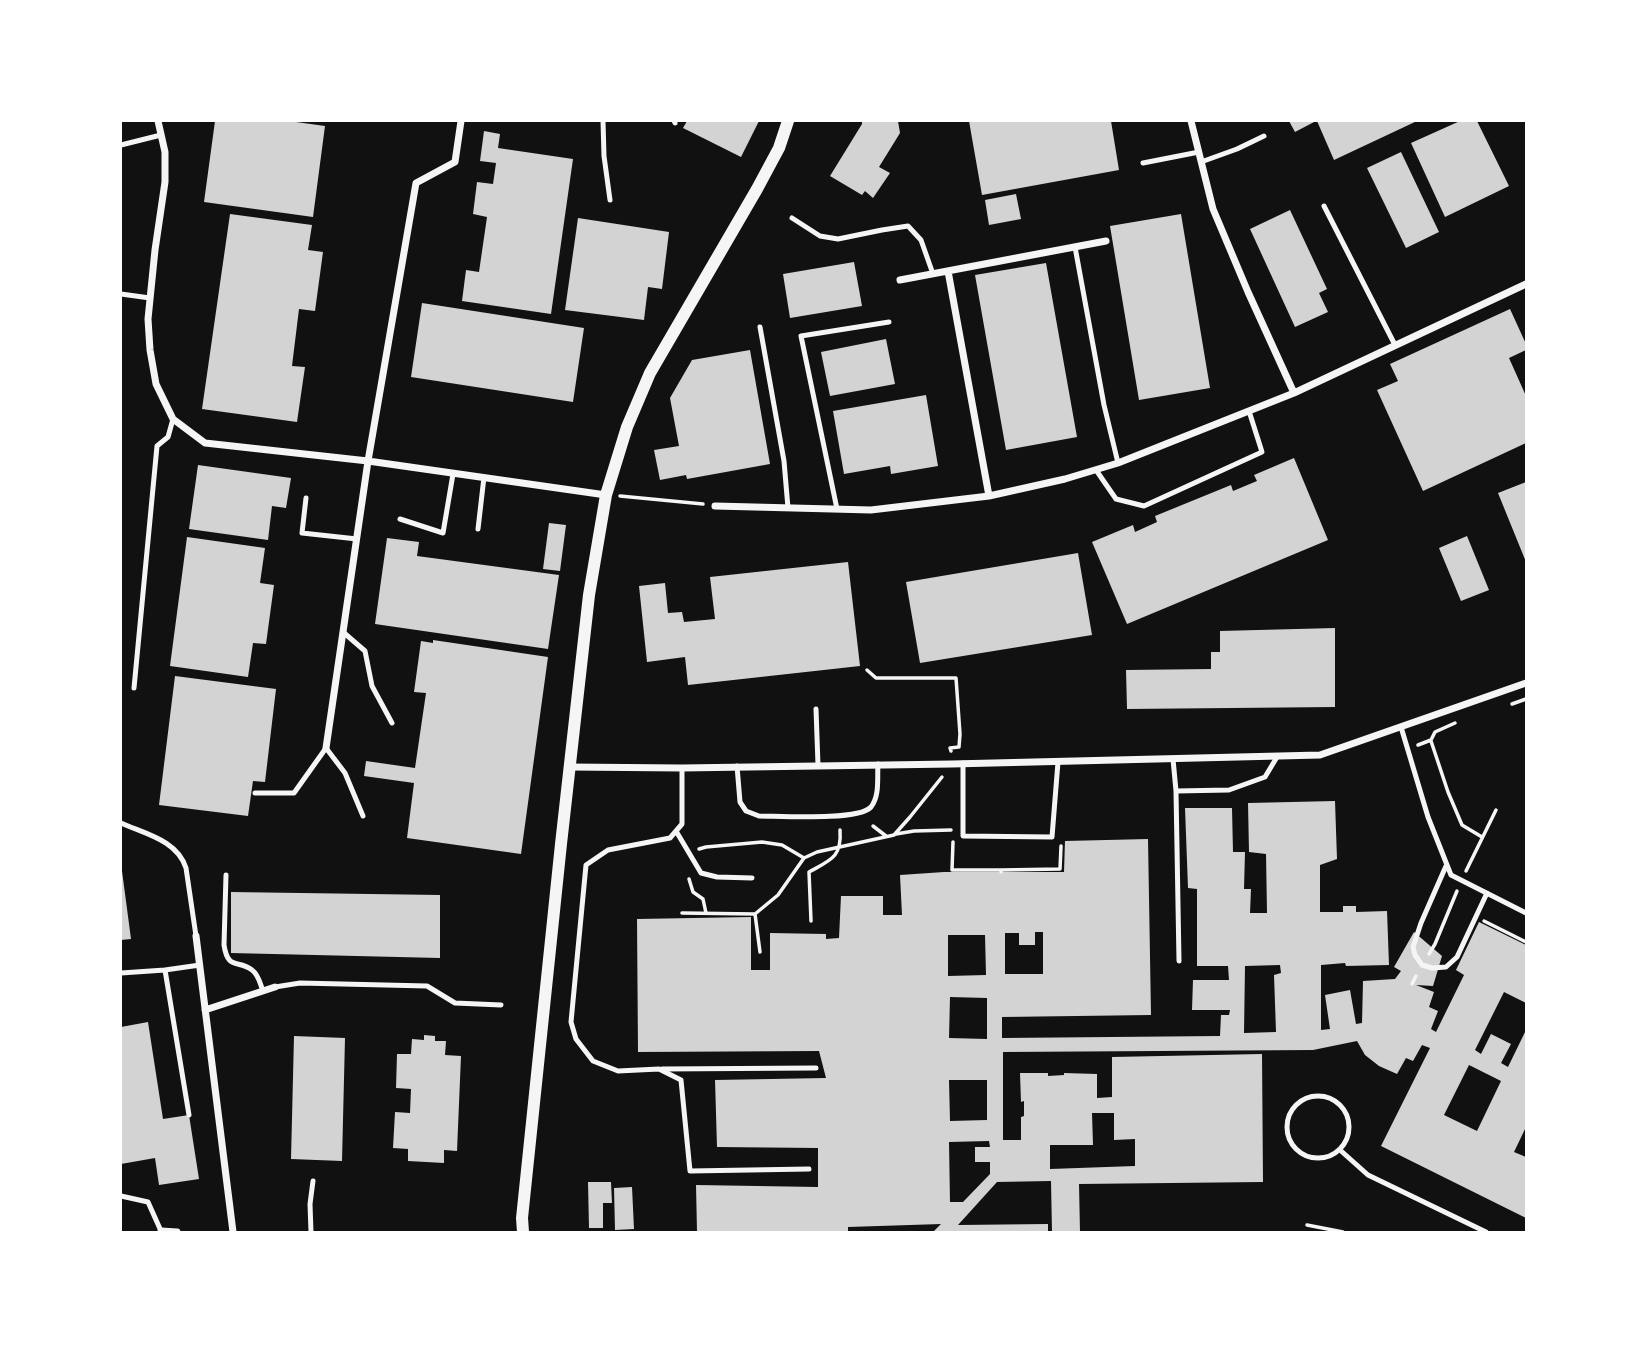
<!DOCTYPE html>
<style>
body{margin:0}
#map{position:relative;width:1647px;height:1353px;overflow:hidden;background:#111;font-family:"Archivo Narrow",sans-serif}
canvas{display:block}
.frame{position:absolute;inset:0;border:122px solid #fff;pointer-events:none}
</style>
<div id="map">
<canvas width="1647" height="1353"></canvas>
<div class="frame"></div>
</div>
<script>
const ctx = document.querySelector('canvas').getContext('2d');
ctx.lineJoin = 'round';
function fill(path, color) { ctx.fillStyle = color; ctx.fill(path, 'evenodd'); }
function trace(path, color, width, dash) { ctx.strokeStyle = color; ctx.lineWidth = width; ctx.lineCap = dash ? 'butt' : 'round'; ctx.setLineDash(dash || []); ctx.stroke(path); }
fill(new Path2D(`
 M215,121H289L325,126L313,217L204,202Z
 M687,121H759L741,157L683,128Z
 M862,121H898L900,133L879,167L890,173L873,198L865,191L862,195L830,176L862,124Z
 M969,121H1111L1119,170L982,195Z
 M1289,121H1316L1295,132Z
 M1317,121H1417L1334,160Z
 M1460,121H1477L1509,186L1445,217L1411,143Z
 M484,131L500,134L498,148L573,159L551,314L462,301L466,270L479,272L487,217L473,214L477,182L493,184L496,163L480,161Z
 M1401,152L1439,232L1406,248L1367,168Z
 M1016,194L1021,219L989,225L985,200Z
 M1290,210L1327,289L1319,293L1328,312L1295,327L1250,229Z
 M230,214L312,225L308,250L323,252L315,311L299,309L292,366L305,367L297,422L202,409Z
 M1181,214L1210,388L1139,400L1110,226Z
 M578,218L669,232L662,289L648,287L644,320L565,310Z
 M854,262L862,306L790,318L783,274Z
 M1046,263L1077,437L1006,450L975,275Z
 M422,303L584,328L573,402L411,377Z
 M1510,309L1526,344V350L1509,358L1526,396V443L1423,491L1377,390L1398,381L1390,364Z
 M886,339L895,384L830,396L821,352Z
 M750,350L770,464L687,479L686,475L660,480L654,450L679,446L670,398L692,360Z
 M926,395L938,466L891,474L890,466L844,474L833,411Z
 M1294,458L1328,540L1127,624L1092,542L1133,525L1135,532L1157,522L1155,516L1231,485L1233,491L1257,481L1254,475Z
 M198,465L291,478L286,508L272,506L268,540L189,529Z
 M1526,482V562L1498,493Z
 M549,523L566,525L560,571L543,569Z
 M1467,536L1489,590L1461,601L1439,548Z
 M187,537L265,548L260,583L274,585L266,644L253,643L248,677L170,666Z
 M387,538L419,542L417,556L559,575L548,649L375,624Z
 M1078,553L1092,635L920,663L906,582Z
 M848,562L860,666L688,685L685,657L647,662L639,586L665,583L668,613L682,612L684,622L715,619L710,577Z
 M1335,628V707L1127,709L1126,670L1211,669V652H1220V631Z
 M433,640L548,657L521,854L407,838L414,783L364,776L366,761L415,768L426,693L414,692L421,641L433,643Z
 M175,676L276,689L265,782L253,781L248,816L159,805Z
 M1335,801L1337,859L1320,865V912H1343V906H1356V912L1387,911L1389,965L1346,966L1345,963L1321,965V1030L1330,1029L1325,995L1350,990L1356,1024L1362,1023L1363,981L1395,979L1401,971L1394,967L1414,932L1442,956L1433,986L1416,985L1434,992L1429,1007L1438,1011L1431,1029L1436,1032L1464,975L1456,970L1479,922L1526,945V1003L1504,992L1475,1050L1481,1054L1491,1034L1511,1044L1501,1063L1508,1067L1526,1030V1127L1514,1152L1526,1157V1218L1381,1146L1430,1048L1422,1045L1413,1061L1406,1058L1397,1074L1379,1066L1365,1055L1357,1041L1313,1050L1003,1052V1140H1021V1117L1024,1116V1101L1021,1102L1020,1073H1048V1076L1064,1075V1073L1097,1074V1098L1112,1097V1057L1262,1054L1263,1182L1079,1184L1080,1232H1052L1051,1181L997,1182L958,1225L1048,1224V1232H933L941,1224L848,1227V1232H697L696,1185L818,1187V1148L717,1147L715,1080L826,1078L819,1051L638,1052L637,919L751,917V970H770V933L826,934V939L839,938L841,896H883V915H902L900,875L944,872H1064L1065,841L1148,839L1151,1015L1002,1017V1038L1220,1036L1221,1015H1229L1230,1010H1192L1193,980H1229L1228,966H1197V889L1188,888L1185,808H1232L1233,852H1245L1244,889H1251L1250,913H1267L1266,854L1249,852L1248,803ZM1035,932H1043V974H1005V933H1019V945H1035ZM948,935H985L986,975L948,976ZM1280,965L1281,973L1274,975L1276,1032L1244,1033L1245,966ZM950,997L987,998V1039L949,1038ZM1469,1065L1501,1081L1477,1131L1444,1115ZM949,1080H987V1120L950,1121ZM1092,1113H1114V1140L1135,1139V1166L1050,1169V1145H1093ZM989,1141L990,1147H975V1162H990V1174L963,1202H950L949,1142Z
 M121,871H122L131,939L121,940Z
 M231,892L440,895V958L231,953Z
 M148,1022L163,1119L189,1115L199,1179L159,1185L155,1158L121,1164V1027Z
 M424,1035L435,1036V1041H446L445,1055L461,1056L457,1151L444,1150V1163L408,1161V1149L393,1148L395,1112L410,1113L411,1089L396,1088L397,1054H411L412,1039L424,1040Z
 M294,1036L345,1038L342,1161L291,1159Z
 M588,1182H611L612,1203H603V1228H589Z
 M632,1187L634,1229L615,1230L614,1188Z`), '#d3d3d3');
trace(new Path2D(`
 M620,496L703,504
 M867,670L876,678H956L960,734L959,747L950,748L951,751
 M1512,704L1526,699
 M1431,741L1448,792L1462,825L1482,837
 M1418,745L1431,740L1435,732L1455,723
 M873,826L886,836
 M896,834L914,831L951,830
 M953,842L952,870H1001V872
 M699,849L706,847L762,842L782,845L804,858
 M1001,870L1060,869L1061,846
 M1466,871L1496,810
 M689,879L693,892L703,899L706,913
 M682,913L755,914
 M811,921L809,872C831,860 842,857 840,830
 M1484,921L1526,942
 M760,952L755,914L778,895L804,858L817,852L894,835L910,817L942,777
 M1429,954L1435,944L1457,891
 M1412,984L1416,976
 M1307,1225L1343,1232`), '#f5f5f5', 3.5);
trace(new Path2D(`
 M603,121L604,156L610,200
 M674,121L675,123
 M121,145L161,135
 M1201,162L1237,149L1264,136
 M1143,163L1199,152
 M1324,206L1395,345
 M792,218L820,236L838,239L882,230L908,226L921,240L933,274
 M1075,247L1104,405L1118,463
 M121,294L150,298
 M760,327L784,461L788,508
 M1096,470L1116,499L1144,506L1262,452L1249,411
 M306,498L302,533L357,539
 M837,509L801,336L889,322
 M400,519L443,533L453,474
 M478,529L484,477
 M343,632L365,651L372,686L392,723
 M134,688L157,446L168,437L173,419
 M816,709L818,765
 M1401,727L1428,817L1451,875L1526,913
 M1173,759L1176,791L1179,961
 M963,763V836L1052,837L1058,762
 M737,766L740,802L746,811L759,816C779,816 859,821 871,807C880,796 877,777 878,764
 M682,768V824L670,838L608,850L586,865L571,1022L576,1039L593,1061L618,1071L659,1069L681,1080L690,1171L809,1169
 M1176,791L1229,790L1265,777L1277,757
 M255,793H294L326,748L345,773L363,816
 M121,823C145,834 177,840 186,868L196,936
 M676,831L701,873L717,877L752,878
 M1446,866L1421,923L1413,947L1415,955L1422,965L1432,968L1446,967L1457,957L1487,893
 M226,875L224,945C228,971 238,959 252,970C259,975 260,984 263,991
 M121,973L165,970
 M275,987L300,983L427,986L455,1003L501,1005
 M662,1069L816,1068
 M1287 1127a31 31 0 1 1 62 0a31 31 0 1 1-62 0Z
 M189,1115L165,970L200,965
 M1340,1150L1368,1175L1486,1232
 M121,1196L148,1202L161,1231
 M311,1232L310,1204L313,1181`), '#f5f5f5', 5);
trace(new Path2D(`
 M158,121L165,152V182L155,250L148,319L150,350L156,384L173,419L205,443L368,461L606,495
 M1191,121L1213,209L1248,292L1294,393
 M948,271L989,496
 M900,280L1106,241
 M715,506L871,510L989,496L1065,479L1118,463L1294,393L1526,284
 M326,748L368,461L416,183L455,162L461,121
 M569,767L682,768L952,764L1320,755L1526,683
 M196,936L233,1232
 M205,1010L275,987
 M161,1231L177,1232`), '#f5f5f5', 7);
trace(new Path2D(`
 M523,1232L522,1218L561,844L589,595L606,495L627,427L650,373L757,189L779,148L788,121`), '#f5f5f5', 12);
</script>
